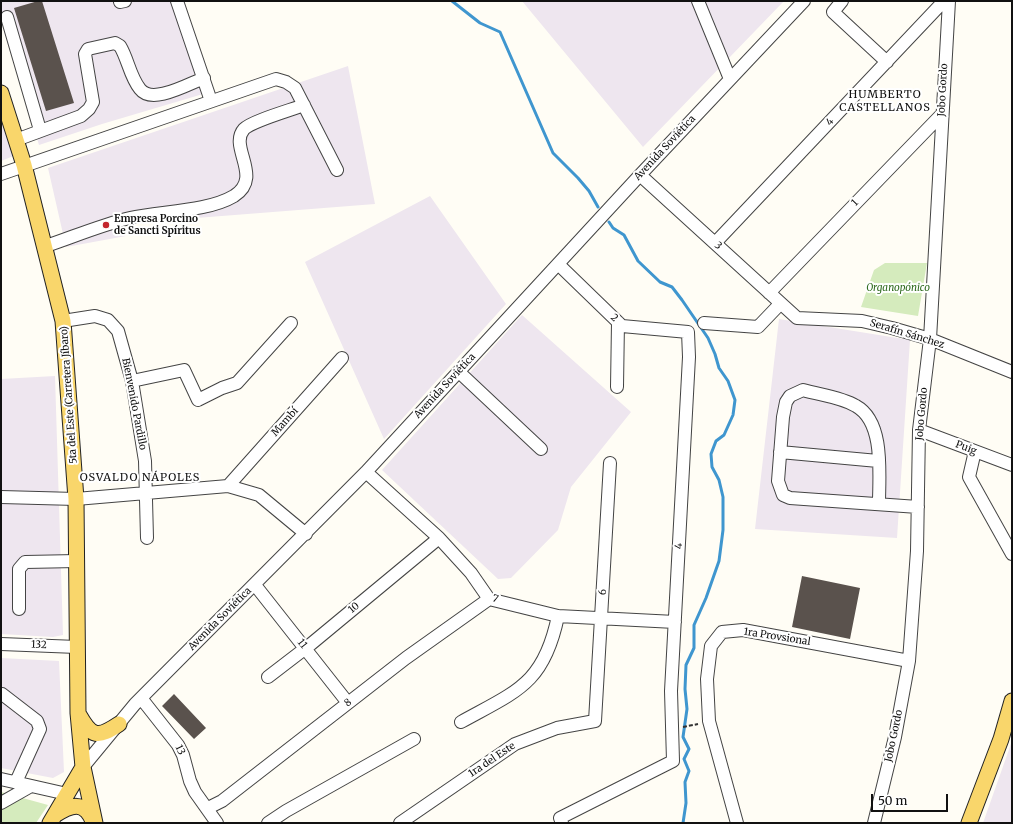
<!DOCTYPE html>
<meta charset="utf-8">
<style>
body{margin:0}
#map{position:relative;width:1013px;height:824px;overflow:hidden;background:#fffdf5;font-family:Merriweather,serif}
canvas{display:block}
.frame{position:absolute;inset:0;border:2px solid #111;pointer-events:none}
.scale{position:absolute;left:871px;top:794px;width:77px;height:18px;box-sizing:border-box;border:2px solid #111;border-top:0;padding-left:5px;font-size:12px;line-height:14px;white-space:nowrap;color:#111;-webkit-text-stroke:3px #fff;paint-order:stroke}
</style>
<div id="map">
<canvas width="1013" height="824"></canvas>
<div class="frame"></div>
<div class="scale">50 m</div>
</div>
<script>
const ctx = document.querySelector('canvas').getContext('2d');
ctx.lineJoin = 'round';
function fill(path, color) { ctx.fillStyle = color; ctx.fill(path, 'evenodd'); }
function trace(path, color, width, dash) { ctx.strokeStyle = color; ctx.lineWidth = width; ctx.lineCap = dash ? 'butt' : 'round'; ctx.setLineDash(dash || []); ctx.stroke(path); }
function drawText(font, color, halo, rows, align = 'center') {
  ctx.font = font + ' Merriweather,serif'; ctx.lineWidth = 4; ctx.setLineDash([]); ctx.textBaseline = 'middle'; ctx.strokeStyle = halo; ctx.fillStyle = color; for (const [text, x, y, turn = 0] of rows) {
    ctx.save(); ctx.translate(x, y); ctx.rotate((+turn || 0) * Math.PI / 180); ctx.textAlign = isNaN(turn) ? turn : align; if (halo) ctx.strokeText(text, 0, 0); ctx.fillText(text, 0, 0); ctx.restore();
  }
}
fill(new Path2D(`
 M1,1H181L203,94L102,124L39,145L1,22Z
 M522,1H784L643,147Z
 M348,66L375,204L107,225L126,236L66,247L48,168Z
 M1,108L16,155L1,161Z
 M430,196L506,304L384,439L305,262Z
 M522,315L631,412L571,487L558,530L511,578L498,579L382,470Z
 M779,319L910,340L897,538L755,529Z
 M55,376L63,635L53,637L1,634V379Z
 M1,658L59,661L64,772L53,778L1,768Z
 M1012,741V823H983Z`), '#eee6ef');
fill(new Path2D(`
 M885,263H927L918,316L861,307L874,270Z
 M1,792L48,805L36,823H1Z`), '#d5ebbd');
trace(new Path2D(`
 M452,1L480,23L500,32L553,153L578,178L589,191L598,207
 M609,222L613,228L624,235L638,261L660,282L672,287L682,300L708,338L715,354L719,368L728,381L735,400L733,415L724,435L716,441L711,454L712,467L719,480L723,497V530L719,561L706,598L694,625V648L686,665L685,689L687,709L683,737L689,749L684,759L689,771L685,782L686,803L683,823`), '#3f96cf', 3);
fill(new Path2D(`
 M38,1H42L74,103L46,111L14,8Z
 M802,576L860,588L850,639L792,627Z
 M174,694L206,728L194,739L162,706Z`), '#5a524d');
const minor = new Path2D(`
 M177,1L211,101
 M698,1L730,79
 M842,1L833,12L887,62
 M120,2L125,1
 M7,17L40,130
 M16,140L81,116L89,109L93,102L85,54L88,49L115,43L120,46C128,59 130,77 140,89C152,105 188,84 204,78
 M1,174L276,79L286,82L295,88L337,170
 M640,175L797,318L862,321L892,328L930,339L1012,372
 M715,243L944,1
 M46,246C73,237 101,225 130,218C160,211 207,212 234,196C264,177 228,147 244,129C252,121 291,110 304,105
 M558,264L622,326L688,332L689,357L671,691L673,761L560,818L562,823
 M769,293L942,114
 M63,321L95,316L108,320L118,331L132,381L145,461L147,538
 M704,323L758,327L780,304
 M459,372L541,449
 M132,381L184,370L198,400L222,388L237,383L291,323
 M617,387L618,322
 M919,430L1012,465
 M975,451L969,477L1012,554
 M780,452L878,461
 M366,472L439,538L471,573L489,599L558,616L675,622
 M228,486L342,358
 M1,497L76,499L228,486L259,495L306,534
 M879,504C879,475 885,422 856,406C841,397 820,395 803,390L790,396L786,402L783,417L778,481L783,495L790,498L918,507
 M255,585L348,703
 M19,609V569L25,562L77,561
 M1,644L77,647
 M268,677L311,644L439,538
 M2,694L37,721L40,729L16,782
 M141,698L178,745L183,755L190,781L195,792L217,823
 M461,722C517,691 544,684 558,616
 M83,767L135,704L366,472L640,175L804,1
 M1,779L67,794
 M1,803L31,786
 M208,808L222,801L406,658L489,599
 M268,823L286,811L414,739
 M400,823L515,744L557,728L595,721L610,463
 M737,823L709,721L707,679L711,646L722,632L743,630L909,661
 M874,823L895,737L909,661L917,551L919,430L930,339L949,1`);
const major = new Path2D(`
 M1,93L24,165L63,321L76,499L78,713L83,767L95,823
 M79,715C92,738 98,738 119,724
 M55,815C71,805 84,800 93,821
 M50,823L83,767
 M969,823L1001,739L1012,701`);
trace(minor, '#444', 14);
trace(major, '#222', 17);
trace(new Path2D(`
 M683,727L698,724`), '#333', 2, [4, 2]);
trace(minor, '#fff', 12);
trace(major, '#f9d66b', 15);
for (const [x, y, r, color] of [
 [106,225,4,"#c4262e"]
]) { const dot = new Path2D(); dot.arc(x, y, r, 0, 2 * Math.PI); ctx.fillStyle = color; ctx.fill(dot); trace(dot, '#fff', 1.5); }
drawText('10px', '#111', '#fff', [
 ["Jobo Gordo",943,90,-87],
 ["4",830,122,-47],
 ["Avenida Soviética",665,148,-47],
 ["1",855,203,-46],
 ["3",718,246,43],
 ["2",614,318,44],
 ["Serafín Sánchez",907,334,17],
 ["Avenida Soviética",445,386,-47],
 ["5ta del Este (Carretera Jíbaro)",69,395,-94],
 ["Bienvenido Pardillo",134,404,79],
 ["Jobo Gordo",922,414,-85],
 ["Mambí",285,422,-48],
 ["Puig",966,448,21],
 ["4",679,546,-87],
 ["6",603,592,-87],
 ["7",495,599,19],
 ["10",354,608,-40],
 ["Avenida Soviética",220,619,-45],
 ["1ra Provsional",777,637,9],
 ["11",302,644,52],
 ["132",39,645,2],
 ["8",348,703,-38],
 ["Jobo Gordo",894,736,-78],
 ["13",180,750,65],
 ["1ra del Este",492,760,-34]
]);
drawText('bold 10px', '#111', '#fff', [
 ["Empresa Porcino",114,219],
 ["de Sancti Spíritus",114,231]
], 'left');
drawText('italic 10px', '#2f6b1f', '#fff', [
 ["Organopónico",898,288]
]);
ctx.letterSpacing = '1px';
drawText('11px', '#111', '#fff', [
 ["HUMBERTO",885,95],
 ["CASTELLANOS",885,108],
 ["OSVALDO NÁPOLES",140,478]
]);
ctx.letterSpacing = '0px';
</script>
